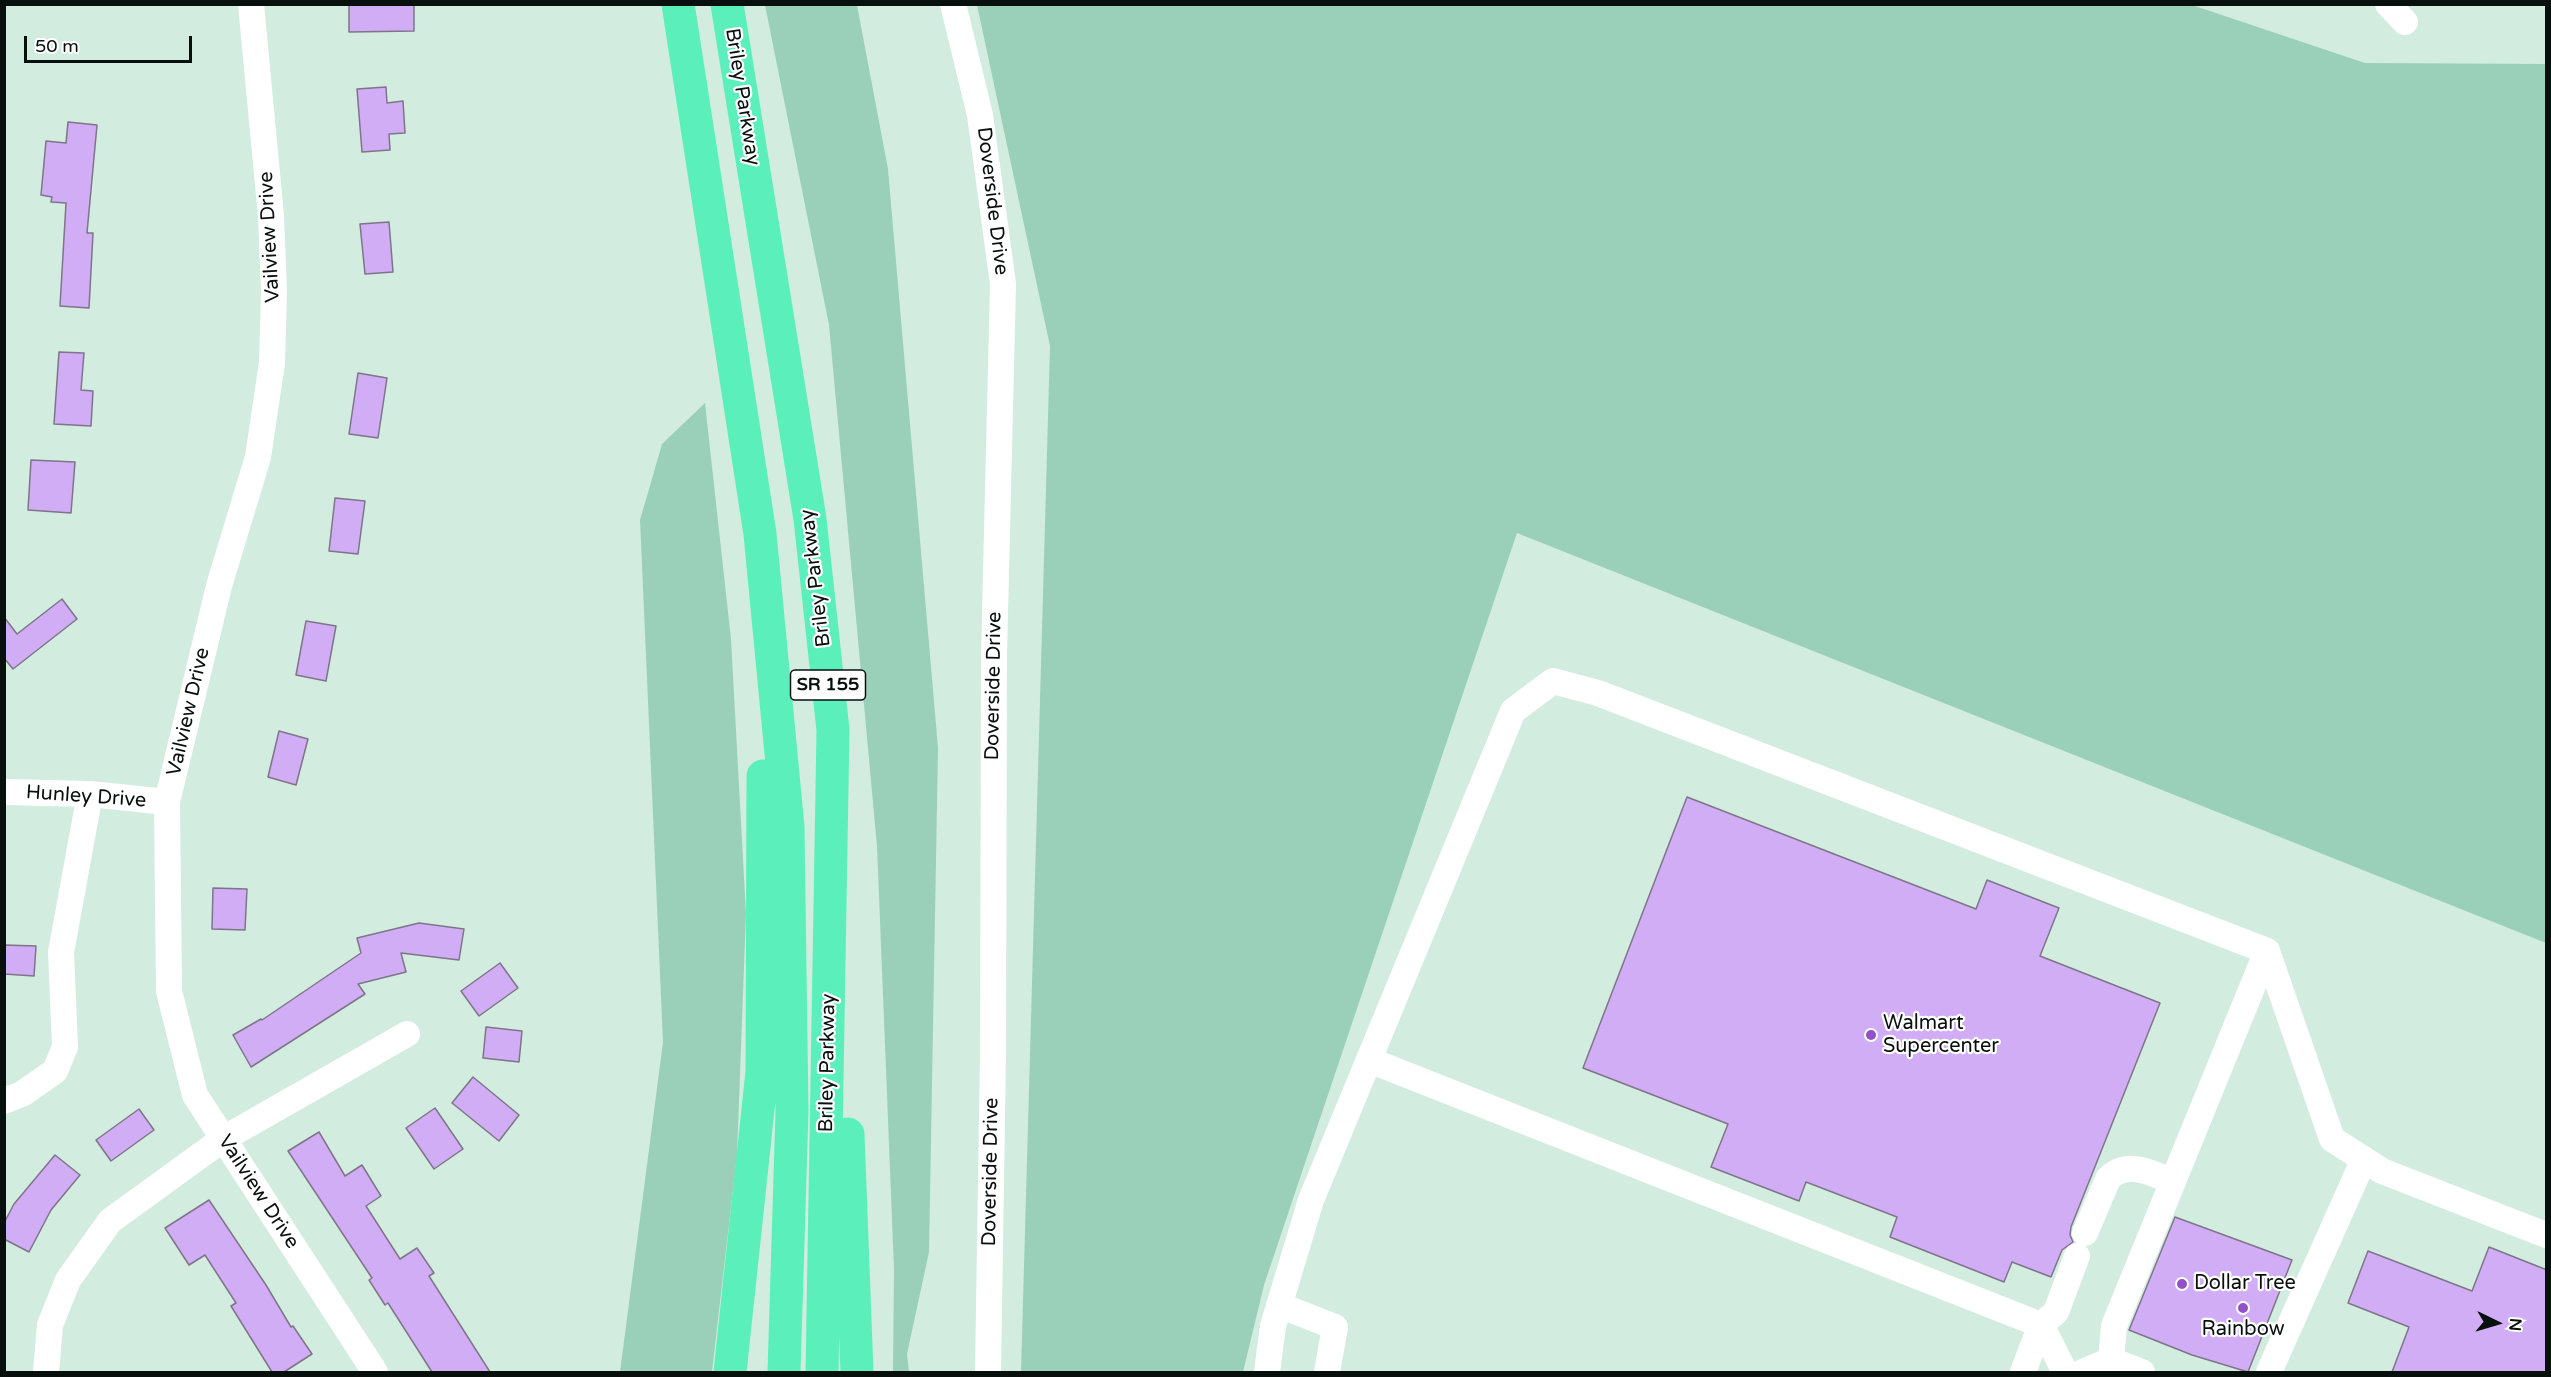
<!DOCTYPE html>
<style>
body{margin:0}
#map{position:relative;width:2551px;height:1377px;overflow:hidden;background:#d3ece0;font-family:"Varela Round",sans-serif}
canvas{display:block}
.frame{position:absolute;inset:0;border:6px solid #08100d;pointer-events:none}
.north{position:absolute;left:2467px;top:1293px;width:60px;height:60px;-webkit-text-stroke:4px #fff;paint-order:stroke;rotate:95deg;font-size:16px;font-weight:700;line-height:24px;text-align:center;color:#08100d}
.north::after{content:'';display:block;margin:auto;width:21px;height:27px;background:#08100d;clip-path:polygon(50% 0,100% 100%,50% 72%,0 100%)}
.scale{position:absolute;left:24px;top:36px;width:168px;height:27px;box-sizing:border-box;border:3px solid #08100d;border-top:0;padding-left:8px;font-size:18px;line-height:21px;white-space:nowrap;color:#08100d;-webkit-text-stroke:4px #fff;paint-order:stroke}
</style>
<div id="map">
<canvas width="2551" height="1377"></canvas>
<div class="frame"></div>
<div class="north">N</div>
<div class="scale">50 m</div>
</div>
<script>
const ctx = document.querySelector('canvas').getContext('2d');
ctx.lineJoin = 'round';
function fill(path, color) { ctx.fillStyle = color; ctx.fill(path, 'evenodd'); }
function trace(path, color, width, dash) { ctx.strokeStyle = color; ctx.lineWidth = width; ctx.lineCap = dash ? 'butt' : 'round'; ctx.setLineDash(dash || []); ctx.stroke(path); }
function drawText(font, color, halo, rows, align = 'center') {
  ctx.font = font + ' "Varela Round",sans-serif'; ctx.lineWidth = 4.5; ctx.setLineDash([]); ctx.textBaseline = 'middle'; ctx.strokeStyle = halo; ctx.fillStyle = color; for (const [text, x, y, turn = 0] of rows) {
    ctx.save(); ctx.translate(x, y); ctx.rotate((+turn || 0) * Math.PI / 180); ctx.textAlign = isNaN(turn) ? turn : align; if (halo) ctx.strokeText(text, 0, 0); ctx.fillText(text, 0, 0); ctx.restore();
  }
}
fill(new Path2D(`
 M2189,4L2365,63L2546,64V943L1517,533L1264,1285L1243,1372H1021L1050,346L977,5Z
 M765,5H857L888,169L938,748L929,1252L907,1354L909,1372H893L894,1269L877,846L829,325Z
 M705,403L731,639L746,914L737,1155L712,1372H620L663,1042L640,520L662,444Z`), '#9ad0b9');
const building = new Path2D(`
 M349,4H414V31L349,32Z
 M386,87L387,103L403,101L405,133L389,134L390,150L362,152L357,89Z
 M68,122L97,125L87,233H93L89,308L60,306L66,203L51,202L52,197L41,195L46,141L66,143Z
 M389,222L393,272L365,274L360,224Z
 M59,352L84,353L81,390L93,391L91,426L54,424Z
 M358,373L387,378L378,438L349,434Z
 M31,460L75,462L71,513L28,510Z
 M335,498L365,501L358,554L329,551Z
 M62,599L77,619L13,669L4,658V617L17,634Z
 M306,621L336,626L326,681L296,675Z
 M279,731L308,739L296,785L268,777Z
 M1687,797L1976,909L1987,880L2059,908L2040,956L2160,1003L2071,1227L2070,1235L2073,1242L2062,1250L2051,1277L2012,1262L2004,1282L1890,1237L1897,1217L1806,1182L1799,1201L1711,1167L1728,1124L1583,1068Z
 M213,888L247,889L245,930L212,929Z
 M419,923L464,929L459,960L401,953L406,972L358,984L365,994L251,1067L233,1035L261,1019L262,1020L361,953L357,938Z
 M4,945L36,946L34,976L4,974Z
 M500,963L518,988L479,1016L461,991Z
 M486,1027L522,1031L519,1062L483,1058Z
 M473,1077L519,1115L499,1141L452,1103Z
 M435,1108L463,1149L434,1169L406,1128Z
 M139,1109L154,1130L111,1161L96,1140Z
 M319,1132L345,1176L362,1165L381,1196L366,1206L400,1259L417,1248L434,1273L429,1276L490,1372H432L388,1303L385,1305L369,1280L372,1278L288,1151Z
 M55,1155L80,1175L51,1210L29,1252L4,1239V1223L14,1204Z
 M209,1200L266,1285L291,1327L293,1326L312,1354L284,1372H272L231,1306L236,1303L205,1255L189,1265L165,1228Z
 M2175,1217L2292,1260L2248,1372L2192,1355L2129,1330Z
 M2489,1247L2547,1270V1372H2392L2409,1327L2348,1303L2368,1251L2472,1291Z`);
fill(building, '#d0adf4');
trace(building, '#7e7588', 1.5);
trace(new Path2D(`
 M251,4L271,216L274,291L272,363L258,457L219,586L167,802L169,991L195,1095L375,1372
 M953,4L980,115L1003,284L994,656L993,1053L988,1372
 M2388,4L2405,22
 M4,792L90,794L167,802
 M1369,1060L2041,1325L2065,1372
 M4,1101L22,1094L55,1071L65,1047L61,952L90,794
 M2085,1233L2108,1179C2127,1159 2152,1173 2173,1182
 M1279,1305L1335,1327L1327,1372
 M2111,1360L2114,1326L2267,951
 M46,1372L50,1325L68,1280L110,1221L223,1139L407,1034
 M1267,1372L1273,1326L1311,1200L1513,711L1553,681L1598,693L2267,951L2332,1139L2382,1171L2546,1235
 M2023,1372L2041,1325L2056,1312L2077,1256
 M2083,1372L2111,1360L2142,1372
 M2269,1372L2364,1159`), '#fff', 26);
trace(new Path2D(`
 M678,4L760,534L788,827L792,1111L784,1372
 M727,4L810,519L833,730L822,1372
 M848,1134L857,1372
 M730,1372L762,1072L763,776`), '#5bf0bb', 33);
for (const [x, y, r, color] of [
 [1871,1035,6,"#9252c7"],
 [2182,1284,6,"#9252c7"],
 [2243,1308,6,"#9252c7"]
]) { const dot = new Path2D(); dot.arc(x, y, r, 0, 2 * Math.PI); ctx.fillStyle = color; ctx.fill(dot); trace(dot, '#fff', 2); }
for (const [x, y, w] of [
 [828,685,75]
]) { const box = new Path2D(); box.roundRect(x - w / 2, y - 15, w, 30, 4.5); ctx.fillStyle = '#fff'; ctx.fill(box); trace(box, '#08100d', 1.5); }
drawText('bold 18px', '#08100d', null, [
 ["SR 155",828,685]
]);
drawText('20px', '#08100d', '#fff', [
 ["Briley Parkway",742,97,81],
 ["Doverside Drive",992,201,83],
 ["Vailview Drive",270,237,-93],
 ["Briley Parkway",816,578,-97],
 ["Doverside Drive",994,686,-89],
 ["Vailview Drive",189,712,-77],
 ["Hunley Drive",86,797,4],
 ["Briley Parkway",828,1063,-89],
 ["Doverside Drive",991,1172,-89],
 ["Vailview Drive",258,1192,57]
]);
drawText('20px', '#08100d', '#fff', [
 ["Walmart",1883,1024],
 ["Supercenter",1883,1047],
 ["Dollar Tree",2194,1284],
 ["Rainbow",2243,1330,"center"]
], 'left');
</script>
